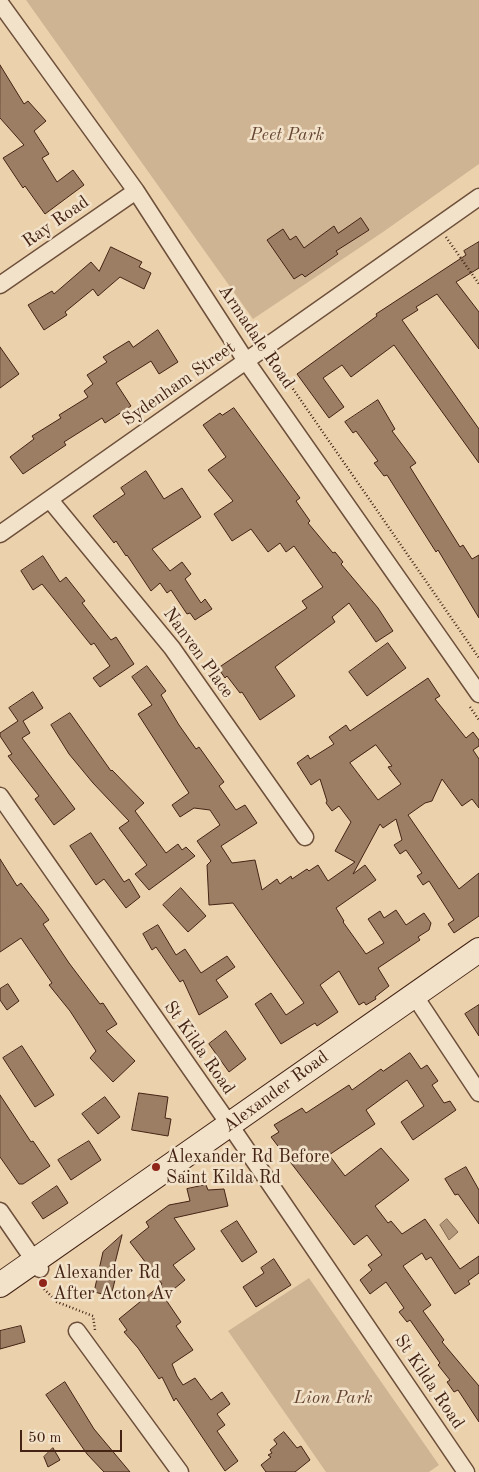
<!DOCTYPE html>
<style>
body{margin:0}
#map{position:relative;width:479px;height:1472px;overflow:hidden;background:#ebd2ad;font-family:"Old Standard TT",serif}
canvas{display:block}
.scale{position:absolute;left:20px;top:1430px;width:102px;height:22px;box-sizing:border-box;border:2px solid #442314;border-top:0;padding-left:6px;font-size:15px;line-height:18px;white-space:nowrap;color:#442314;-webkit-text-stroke:4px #f2e2ca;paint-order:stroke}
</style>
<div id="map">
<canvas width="479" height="1472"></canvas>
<div class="scale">50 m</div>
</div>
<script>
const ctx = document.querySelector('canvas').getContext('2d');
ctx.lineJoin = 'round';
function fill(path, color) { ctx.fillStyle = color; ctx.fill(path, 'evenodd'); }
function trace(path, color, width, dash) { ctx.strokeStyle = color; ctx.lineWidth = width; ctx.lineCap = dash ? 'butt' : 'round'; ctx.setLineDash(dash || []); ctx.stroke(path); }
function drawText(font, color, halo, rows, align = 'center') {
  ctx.font = font + ' "Old Standard TT",serif'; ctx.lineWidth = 5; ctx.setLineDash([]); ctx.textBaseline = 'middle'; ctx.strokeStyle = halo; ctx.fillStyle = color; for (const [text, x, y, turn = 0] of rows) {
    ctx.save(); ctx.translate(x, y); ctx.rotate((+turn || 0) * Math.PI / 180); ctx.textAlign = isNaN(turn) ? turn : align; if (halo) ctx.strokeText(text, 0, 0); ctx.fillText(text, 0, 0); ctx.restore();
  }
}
fill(new Path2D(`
 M26,0H479V164L383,232L253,319Z
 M309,1278L439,1465L429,1472H326L228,1331Z`), '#cfb493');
const water = new Path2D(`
 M447,1219L458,1232L449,1240L440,1225Z`);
fill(water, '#b29679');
trace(water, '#866851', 1);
const building = new Path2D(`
 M0,65L24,104L28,101L46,121L34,131L49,154L42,158L57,182L73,170L84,185L45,214L25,186L23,188L3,158L24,145L0,118Z
 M361,218L369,230L336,251L338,254L305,277L302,274L294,279L267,240L283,229L290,240L296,236L304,248L334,226L338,233Z
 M479,242V268L456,282L479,312V349L437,294L416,307L418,310L402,320L479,429V463L394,345L351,377L342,365L323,378L344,407L329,418L297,374L377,316L376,314L466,255L464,251Z
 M111,247L142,262L139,267L151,273L144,289L120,277L98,296L93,289L65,312L67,315L44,330L28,305L52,291L54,294L91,262L99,271Z
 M158,330L178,362L159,374L151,361L116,383L131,406L105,423L102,418L64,442L66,445L23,474L10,457L34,439L32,436L61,418L59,415L88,397L84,391L93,384L87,375L107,362L103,357L129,341L133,347Z
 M0,347L19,374L0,388Z
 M378,400L395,429L392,431L416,463L410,467L460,547L463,545L472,559L479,555V618L438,550L436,552L387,475L384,476L374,463L378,461L356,431L353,433L345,422Z
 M234,408L300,498L296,501L310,521L308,523L333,553L335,552L343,562L341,564L378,608L393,631L376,642L349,603L332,617L335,622L275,667L295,696L260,720L242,692L240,693L227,676L225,678L218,668L307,608L302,601L323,587L294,546L286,552L280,543L268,552L251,529L232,541L214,514L233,501L208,470L226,457L203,425L220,413L222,415Z
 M146,471L164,499L182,488L201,517L152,549L170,571L182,562L191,574L185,579L201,603L205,599L212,609L195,620L190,613L187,614L171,590L167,593L160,583L151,591L127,555L126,556L116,541L114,543L93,516L125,494L121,488Z
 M43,556L60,582L66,577L85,601L82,603L111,640L116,637L134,664L100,687L93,678L110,666L94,643L91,645L42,584L33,590L21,571Z
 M388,643L406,668L367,696L349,672Z
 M147,666L166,691L161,695L179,725L196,749L199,747L224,782L219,786L236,810L245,805L257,823L221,846L232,863L255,860L262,890L277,879L280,884L291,876L292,879L307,869L309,871L318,865L328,881L355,862L335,851L351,822L339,806L332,811L326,803L327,801L320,779L311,785L297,763L308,755L310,759L334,744L329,737L346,725L350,731L428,678L440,696L435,699L466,738L473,732L479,740V746L473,750L479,759V808L472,799L462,806L442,779L432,801L425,803L408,815L459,889L479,873V916L454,933L448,924L454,920L429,881L423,885L417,876L422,873L406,850L400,854L394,845L402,840L396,819L383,828L380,824L353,874L365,865L376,880L336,908L344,921L343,922L366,954L384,943L368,919L380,911L384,918L396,910L406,925L424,913L431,923L429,930L418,937L420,940L378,968L389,986L375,997L376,999L366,1005L364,1002L359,1005L339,971L320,985L338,1012L317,1026L315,1023L281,1044L255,1004L271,993L286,1015L304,1003L233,903L209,905L207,865L211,861L197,841L220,825L210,810L194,808L180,817L172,805L189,793L138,714L152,705L132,677ZM376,745L392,766L388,767L401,784L378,800L350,763Z
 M33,692L43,708L23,721L30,733L22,738L75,809L54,825L35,799L39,796L8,756L12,754L0,736V733L18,721L9,708Z
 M70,713L111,771L112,770L144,803L135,811L166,853L178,844L182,850L186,847L195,856L149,890L135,874L147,865L119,828L129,821L93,783L69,754L51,725Z
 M91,833L124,882L129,879L140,897L126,908L104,879L96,885L70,846Z
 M0,859L17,886L21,883L42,910L49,920L43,924L69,963L100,1004L103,1003L117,1024L106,1031L135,1061L113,1082L90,1058L96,1051L70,1011L49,985L52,983L21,938L0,952Z
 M181,888L206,916L188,932L163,905Z
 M158,925L176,955L185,949L201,973L227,956L235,967L216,980L228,997L199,1015L183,980L180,982L156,947L152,950L143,934Z
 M8,984L19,1001L7,1010L0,1000V989Z
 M479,1005V1036L465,1014Z
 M226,1031L246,1059L229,1072L209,1044Z
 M22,1046L54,1095L35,1107L3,1058Z
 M410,1053L421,1069L427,1065L438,1081L432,1085L444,1103L450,1101L456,1110L413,1140L401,1122L424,1106L407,1080L366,1110L375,1124L329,1155L345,1176L381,1148L409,1180L375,1206L388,1223L391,1221L402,1234L425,1219L460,1269L479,1256V1273L468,1281L470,1284L455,1294L431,1257L426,1260L422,1253L403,1266L431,1305L423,1311L444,1340L442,1342L479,1386V1422L458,1390L454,1392L447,1382L450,1380L438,1365L440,1363L410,1320L407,1322L399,1312L404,1308L386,1282L370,1294L360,1280L372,1270L368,1265L382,1255L367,1235L354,1245L271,1137L279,1132L274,1125L302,1108L306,1113L349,1085L352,1090L381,1069L383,1071Z
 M139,1093L168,1097L165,1118L171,1119L168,1136L132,1130Z
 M0,1095L31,1142L33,1141L50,1166L23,1184H19L0,1157Z
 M105,1097L120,1117L98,1134L82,1114Z
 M89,1141L101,1160L71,1180L58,1160Z
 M466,1167L479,1190V1224L458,1194L455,1195L445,1179Z
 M206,1185L208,1190L224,1189L228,1206L174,1218L195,1249L173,1265L185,1280L164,1297L181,1322L176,1326L193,1350L172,1364L177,1376L183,1385L195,1378L211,1400L222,1392L230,1404L217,1414L225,1425L217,1431L238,1461L225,1471L176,1398L174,1401L162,1377L159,1379L138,1348L124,1332L127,1330L119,1319L162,1284L130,1242L149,1227L146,1222L169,1205L190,1201L187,1189Z
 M57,1186L68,1203L43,1219L32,1203Z
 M237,1221L257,1252L242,1262L221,1231Z
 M122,1235L114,1267L118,1268L111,1296L94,1292L103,1252Z
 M274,1259L291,1285L256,1307L243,1287L264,1273L261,1268Z
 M21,1326L25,1342L0,1349V1331Z
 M65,1382L94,1429L130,1472H104L87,1454L46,1395Z
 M284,1432L297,1448L301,1446L310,1460L295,1472H266L261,1465L271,1457L268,1455L272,1453L270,1450L277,1444L274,1440Z
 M53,1448L60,1460L48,1467L44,1457Z`);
fill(building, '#9b7e64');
trace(building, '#442314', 1);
const street = new Path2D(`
 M0,3L136,191L246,361L479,694
 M0,285L136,191
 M50,500L172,648L305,837
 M0,534L479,197
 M0,796L236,1134L466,1472
 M414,995L479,1093
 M0,1211L40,1269
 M77,1331L180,1472`);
const secondary = new Path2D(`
 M0,1285L479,950`);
trace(street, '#6e4f3a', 19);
trace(secondary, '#442314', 26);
trace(new Path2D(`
 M446,237L479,284
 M239,322L246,328L260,333
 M273,360L479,658
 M217,363L223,352
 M470,707L479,720
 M44,1289L57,1302L93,1316L95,1330`), '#442314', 2.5, [1, 2.5]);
trace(street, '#f2e2ca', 16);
trace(secondary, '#f2e2ca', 24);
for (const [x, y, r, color] of [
 [156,1167,5,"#8f2418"],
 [43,1283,5,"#8f2418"]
]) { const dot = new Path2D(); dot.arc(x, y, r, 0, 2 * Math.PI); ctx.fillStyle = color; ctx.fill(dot); trace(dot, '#f2e2ca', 2); }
drawText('italic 18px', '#674734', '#f2e2ca', [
 ["Peet Park",287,135],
 ["Lion Park",333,1398]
]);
drawText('18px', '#442314', '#f2e2ca', [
 ["Ray Road",56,222,-35],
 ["Armadale Road",256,337,56],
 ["Sydenham Street",179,384,-35],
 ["Nanven Place",198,653,54],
 ["St Kilda Road",199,1048,55],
 ["Alexander Road",276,1092,-36],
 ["St Kilda Road",429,1382,56]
]);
drawText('18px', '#442314', '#f2e2ca', [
 ["Alexander Rd Before",166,1157],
 ["Saint Kilda Rd",166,1178],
 ["Alexander Rd",53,1273],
 ["After Acton Av",53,1294]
], 'left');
</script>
